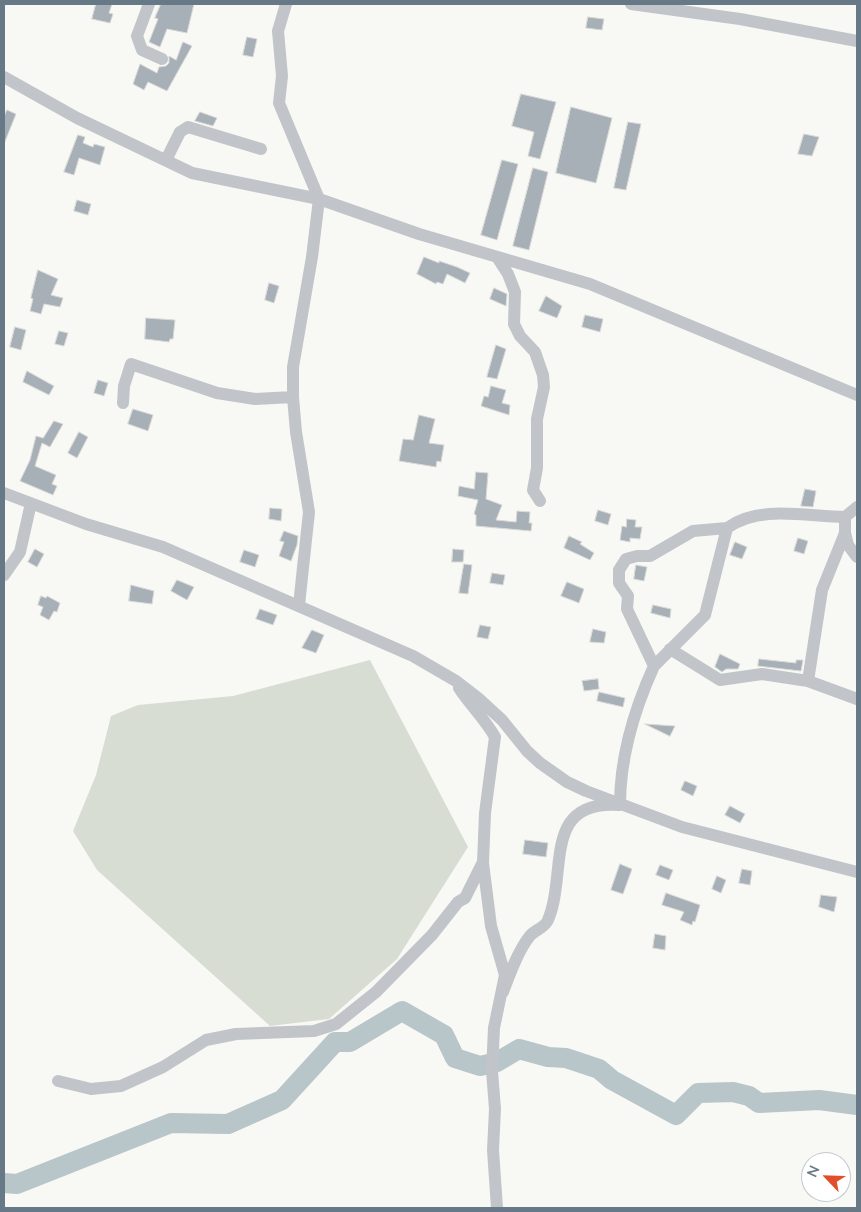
<!DOCTYPE html>
<style>
body{margin:0}
#map{position:relative;width:861px;height:1212px;overflow:hidden;background:#f8f8f5;font-family:Lato,sans-serif}
canvas{display:block}
.frame{position:absolute;inset:0;border:5px solid #677986;pointer-events:none}
.north{position:absolute;left:801px;top:1152px;width:50px;height:50px;box-sizing:border-box;background:#fff;border:1px solid #c2c9cf;border-radius:50%;rotate:294deg;font-size:14px;font-weight:700;line-height:20px;text-align:center;color:#677986}
.north::after{content:'';display:block;margin:auto;width:18px;height:22px;background:#e24e2b;clip-path:polygon(50% 0,100% 100%,50% 72%,0 100%)}
</style>
<div id="map">
<canvas width="861" height="1212"></canvas>
<div class="frame"></div>
<div class="north">N</div>
</div>
<script>
const ctx = document.querySelector('canvas').getContext('2d');
ctx.lineJoin = 'round';
function fill(path, color) { ctx.fillStyle = color; ctx.fill(path, 'evenodd'); }
function trace(path, color, width, dash) { ctx.strokeStyle = color; ctx.lineWidth = width; ctx.lineCap = dash ? 'butt' : 'round'; ctx.setLineDash(dash || []); ctx.stroke(path); }
fill(new Path2D(`
 M370,660L468,847L397,959L329,1019L270,1026L97,870L73,831L96,775L111,716L138,705L233,696Z`), '#d8ddd4');
trace(new Path2D(`
 M4,1183L17,1184L171,1123L228,1124L282,1100L335,1042H350L402,1011L444,1035L455,1058L480,1066L497,1062L519,1049L548,1057L566,1058L599,1069L612,1080L676,1115L698,1093L733,1092L749,1096L759,1103L819,1100L857,1105`), '#b8c5c9', 20);
const building = new Path2D(`
 M96,4H112L109,13L113,14L110,23L92,19Z
 M161,4H194L187,33L167,29L160,47L149,42L158,19L155,18Z
 M588,17L604,19L602,30L586,28Z
 M247,37L257,39L253,57L243,55Z
 M183,42L192,46L167,91L148,82L144,90L133,84L140,64L157,73L159,67L166,66L169,63V56L176,60Z
 M521,94L556,102L540,159L528,156L534,132L512,126Z
 M571,107L612,118L596,183L556,173Z
 M7,110L16,114L4,144V117Z
 M200,112L217,118L213,126L195,121Z
 M628,122L641,124L626,190L614,188Z
 M804,134L819,137L812,156L798,154Z
 M78,135L85,137L83,143L93,147L94,144L105,147L100,165L79,158L74,175L64,172Z
 M502,160L518,164L497,240L481,235Z
 M533,168L548,172L529,250L513,246Z
 M77,200L91,204L88,215L74,211Z
 M424,257L439,263V261L457,267L470,273L465,283L447,274L443,284L437,282L436,284L417,274Z
 M38,270L58,279L51,295L63,298L60,307L44,304L41,314L30,311L33,299L31,298Z
 M269,283L279,286L274,303L265,300Z
 M494,288L507,294L506,306L490,299Z
 M546,296L562,306L557,318L539,311Z
 M585,315L603,319L600,332L582,327Z
 M146,318L175,320L173,339H170L169,342L145,339Z
 M15,327L26,330L21,350L10,347Z
 M59,331L68,333L64,346L55,344Z
 M496,345L506,349L497,379L487,377Z
 M27,371L54,386L49,395L23,382Z
 M98,380L108,383L104,396L94,393Z
 M491,386L506,390L502,403L510,405L509,415L481,406L484,396L488,397Z
 M133,409L153,415L148,431L128,424Z
 M419,415L435,419L429,443L444,445L441,462L437,461L436,467L399,461L403,439L413,440Z
 M54,421L63,424L50,447L42,443L35,466L56,475L52,484L57,486L53,495L20,481L30,460L36,436L43,438Z
 M79,432L88,437L77,458L68,453Z
 M476,472L488,473L486,499L502,505L496,520L516,522L517,511L530,512L529,523H532L531,531L476,526V515L474,514L478,500L458,496L459,486L474,489Z
 M805,489L816,491L813,507L801,506Z
 M270,508L282,509L281,521L269,519Z
 M598,510L611,514L608,525L595,521Z
 M627,519L636,520L635,527H642L640,539L630,538V542L620,540L622,526L626,527Z
 M284,531L298,536L297,545L291,561L279,556L284,542L280,541Z
 M569,536L582,542L580,544L594,553L590,560L564,548Z
 M798,538L808,541L804,554L794,551Z
 M735,542L747,547L742,559L730,555Z
 M35,549L44,554L37,567L28,562Z
 M453,549L464,550L463,562H452Z
 M244,550L259,555L255,567L240,562Z
 M464,564L472,565L468,594L459,593Z
 M636,565L647,567L644,581L634,579Z
 M492,573L505,575L503,585L490,583Z
 M177,580L194,587L187,600L171,591Z
 M567,582L584,589L579,603L561,596Z
 M131,585L154,591L152,604L129,601Z
 M41,596L46,598L47,596L60,603L57,612L54,611L49,620L40,615L43,607L38,605Z
 M653,605L671,609L670,618L651,613Z
 M260,609L277,615L273,625L256,619Z
 M480,625L491,627L488,639L477,637Z
 M593,629L606,632L604,643L590,642Z
 M312,630L324,635L316,653L302,648Z
 M720,654L740,664L738,669H726L722,672L715,667Z
 M759,659L796,663V660H803L801,671L758,666Z
 M598,679L599,689L584,691L582,681Z
 M599,692L625,698L623,707L597,701Z
 M645,724L675,726L670,736Z
 M685,781L697,786L693,796L681,790Z
 M730,806L745,814L740,823L725,815Z
 M525,840L548,843L546,857L523,854Z
 M620,864L632,869L623,894L611,890Z
 M660,865L673,870L669,880L656,875Z
 M742,869L752,871L750,885L739,883Z
 M717,876L726,880L721,893L712,889Z
 M666,893L700,905L695,922L693,921L692,925L680,920L684,912L662,905Z
 M821,895L837,897L834,912L819,907Z
 M655,934L666,936L665,950L653,948Z`);
fill(building, '#a7b0b6');
trace(building, '#d9d9d7', 1);
trace(new Path2D(`
 M149,4L137,36L142,50L162,59
 M286,4L278,31L282,76L279,103L319,199L312,257L293,367V397L296,432L309,512L299,605
 M631,4L740,19L857,41
 M4,77L77,118L192,173L319,199L419,234L590,284L857,395
 M166,160L180,132L188,127L261,149
 M497,257L508,274L515,292L514,324L520,336L535,352L543,375L544,387L537,419V468L533,490L540,501
 M123,403L124,386L131,364L217,393L255,399L293,397
 M4,493L86,524L163,547L413,656L456,681L478,698L502,720L527,751L540,763L567,782L586,791L682,827L857,872
 M845,533L848,545L857,557
 M4,575L20,552L31,503
 M670,649L720,680L762,674L808,681L822,590L845,533V517
 M654,666L627,609L628,596L619,583V570L626,559L637,556H650L693,531L727,528
 M808,681L857,699
 M459,688C470,705 485,719 495,737L485,813L483,863L491,926L505,975L494,1028L492,1071L495,1109L493,1150L497,1208
 M503,992C510,974 517,953 529,937C534,930 545,928 548,920C568,873 541,799 620,805C620,756 634,710 654,666L705,615L727,528C760,504 808,517 845,517L857,507
 M58,1081L91,1089L121,1086L163,1067L206,1040L236,1034L314,1031L336,1024L376,992L432,935L458,902L465,898L482,864`), '#c1c5c9', 12);
</script>
